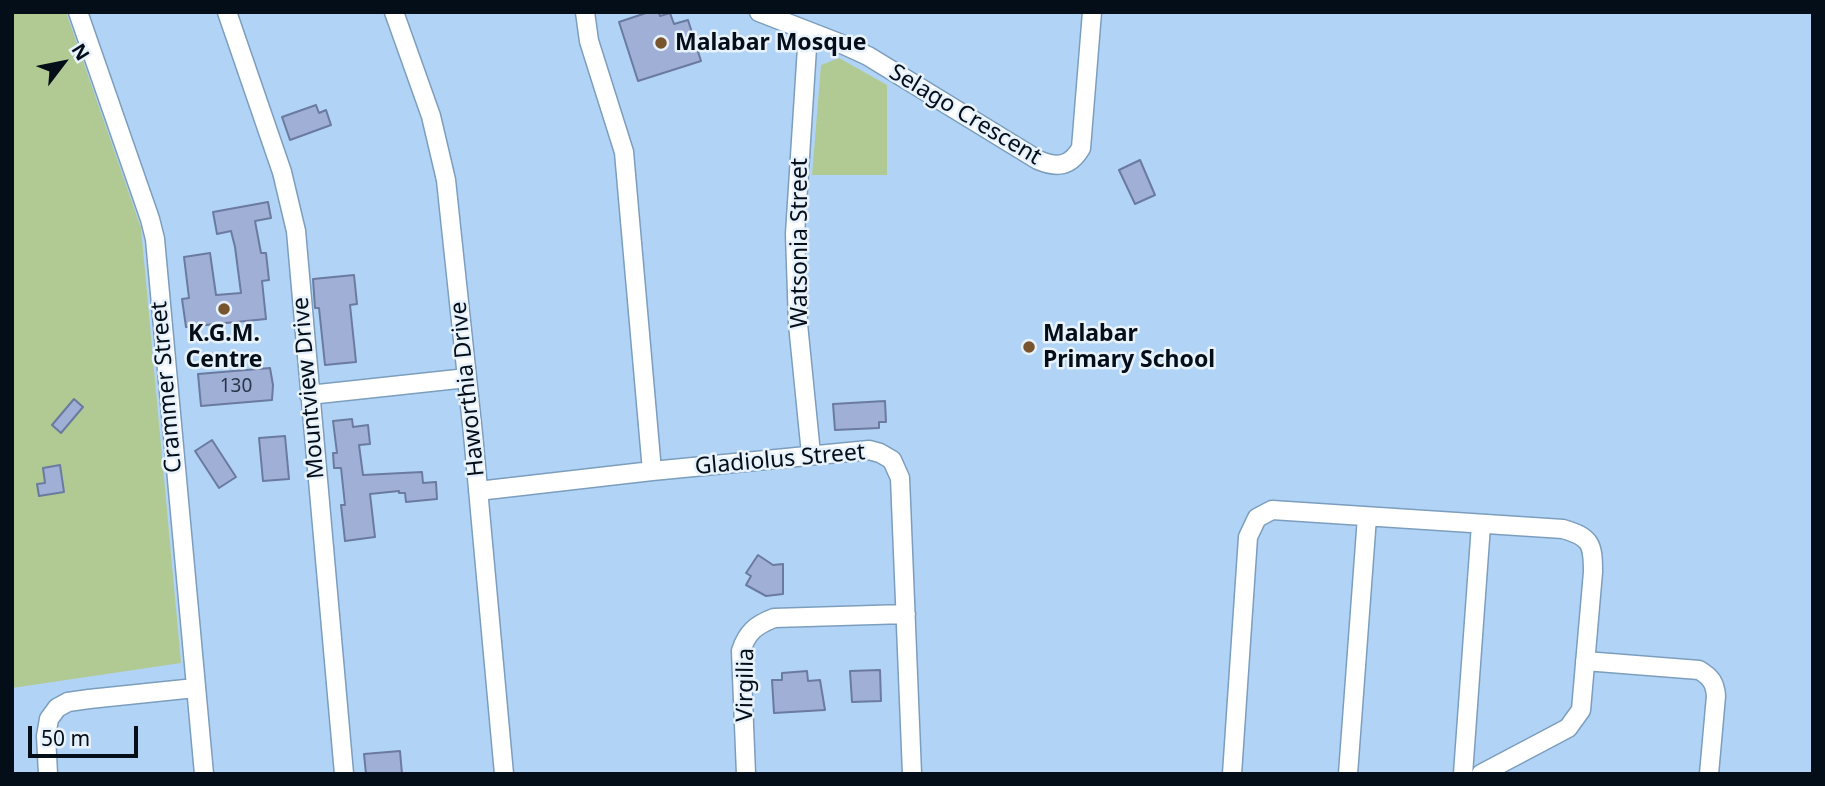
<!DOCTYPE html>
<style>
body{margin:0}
#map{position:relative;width:1825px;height:786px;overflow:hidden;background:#b1d4f6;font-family:"Noto Sans",sans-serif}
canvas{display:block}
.frame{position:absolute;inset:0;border:14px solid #030e19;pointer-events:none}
.north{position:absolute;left:28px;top:28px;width:70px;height:70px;-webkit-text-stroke:5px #e7f2fc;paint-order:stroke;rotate:58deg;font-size:19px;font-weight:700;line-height:28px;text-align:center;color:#030e19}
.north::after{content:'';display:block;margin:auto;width:24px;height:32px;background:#030e19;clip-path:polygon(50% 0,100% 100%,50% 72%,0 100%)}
.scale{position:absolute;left:28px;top:726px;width:110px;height:32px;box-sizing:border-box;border:4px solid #030e19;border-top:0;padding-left:9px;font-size:21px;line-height:24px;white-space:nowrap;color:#030e19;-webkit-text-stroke:5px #e7f2fc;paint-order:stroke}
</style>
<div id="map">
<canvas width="1825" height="786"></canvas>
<div class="frame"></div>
<div class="north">N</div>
<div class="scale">50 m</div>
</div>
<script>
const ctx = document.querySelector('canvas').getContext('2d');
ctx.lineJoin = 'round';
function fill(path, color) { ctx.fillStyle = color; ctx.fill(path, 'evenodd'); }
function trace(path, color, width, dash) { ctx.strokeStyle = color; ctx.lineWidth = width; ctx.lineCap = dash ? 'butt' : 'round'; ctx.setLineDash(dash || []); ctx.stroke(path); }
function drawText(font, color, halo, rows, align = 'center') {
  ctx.font = font + ' "Noto Sans",sans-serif'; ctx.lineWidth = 5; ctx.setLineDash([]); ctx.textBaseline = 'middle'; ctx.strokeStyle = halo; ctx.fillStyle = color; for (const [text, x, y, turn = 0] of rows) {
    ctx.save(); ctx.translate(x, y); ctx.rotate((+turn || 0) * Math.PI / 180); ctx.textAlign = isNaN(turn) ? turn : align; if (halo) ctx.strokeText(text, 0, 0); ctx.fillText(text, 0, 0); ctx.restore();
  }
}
fill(new Path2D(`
 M12,12H66L141,228L181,663L12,688Z
 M839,58L887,85V175H812L821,65Z`), '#b1ca93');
const building = new Path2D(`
 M649,12H659L660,16L670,13L674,24L688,20L701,61L638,81L619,22Z
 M316,105L319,113L326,110L331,125L290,140L282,117Z
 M1140,160L1155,195L1135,204L1119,170Z
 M268,202L271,218L255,221L261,253H266L269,280L262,281L266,319L186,327L182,299L189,298L184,257L210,253L216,295L241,293L235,247L231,231L217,234L213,212Z
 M354,275L357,304L350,305L356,362L325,365L319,308H315L313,279Z
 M270,368L273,385L272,400L201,406L198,374Z
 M74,399L83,407L61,433L52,425Z
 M885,401L886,422H879V428L835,430L833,404Z
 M352,419L353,427L368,425L370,444L359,445L363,475L422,472L423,483L436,482L437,499L406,502L405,493H399V491L370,494L375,537L345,541L341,505H345L341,468H334L333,453H337L333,421Z
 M285,436L289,479L263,481L259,438Z
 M212,440L236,477L219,488L195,451Z
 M60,465L64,492L39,496L37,484L45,483L43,468Z
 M758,555L773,565L783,564V594L766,596L746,585L751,576L746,573Z
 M880,670L881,701L852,702L850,671Z
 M807,671L808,681L820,680L825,710L774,713L772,680H782V673Z
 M400,751L402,774H366L364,754Z`);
fill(building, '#9fafd6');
trace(building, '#6b7a9f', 2);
const minor = new Path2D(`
 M78,12L150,219L155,239L204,774
 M227,12L282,172L296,231L344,774
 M394,12L431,116L446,180L473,434L504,774
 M585,12L589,41L624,152L652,471
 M759,12L844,45L868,56L1038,160C1057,168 1070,167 1081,148L1092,12
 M808,32L795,234L798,324L811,454
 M309,395L467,378
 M478,491L652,471L869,450L880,453L892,460L900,478L912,774
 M1585,661L1699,670C1711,677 1715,683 1716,696L1709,774
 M48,774L46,736L49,719L57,708L68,702L89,699L195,688
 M746,774L741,651C747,632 756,625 774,618L906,614
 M1232,774L1248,537L1257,518L1272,510L1563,529C1591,537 1593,544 1593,572L1581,710L1568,728L1481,774
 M1348,774L1367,517
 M1463,774L1481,525`);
trace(minor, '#7c9ebe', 21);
trace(minor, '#fff', 18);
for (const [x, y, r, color] of [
 [661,43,7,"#78552d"],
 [224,309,7,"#78552d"],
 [1029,347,7,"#78552d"]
]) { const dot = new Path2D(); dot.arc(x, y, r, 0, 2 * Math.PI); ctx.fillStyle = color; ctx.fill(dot); trace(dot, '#e7f2fc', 2.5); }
drawText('19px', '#2a3648', null, [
 ["130",236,387]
]);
drawText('bold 23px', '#030e19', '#e7f2fc', [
 ["Malabar Mosque",675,43],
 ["K.G.M.",224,334,"center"],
 ["Centre",224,360,"center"],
 ["Malabar",1043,334],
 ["Primary School",1043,360]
], 'left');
drawText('23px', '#030e19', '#e7f2fc', [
 ["Selago Crescent",965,115,31],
 ["Watsonia Street",800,243,-90],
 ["Crammer Street",167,387,-95],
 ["Mountview Drive",309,388,-95],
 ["Haworthia Drive",468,389,-96],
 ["Gladiolus Street",780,460,-5],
 ["Virgilia",746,685,-89]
]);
</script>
